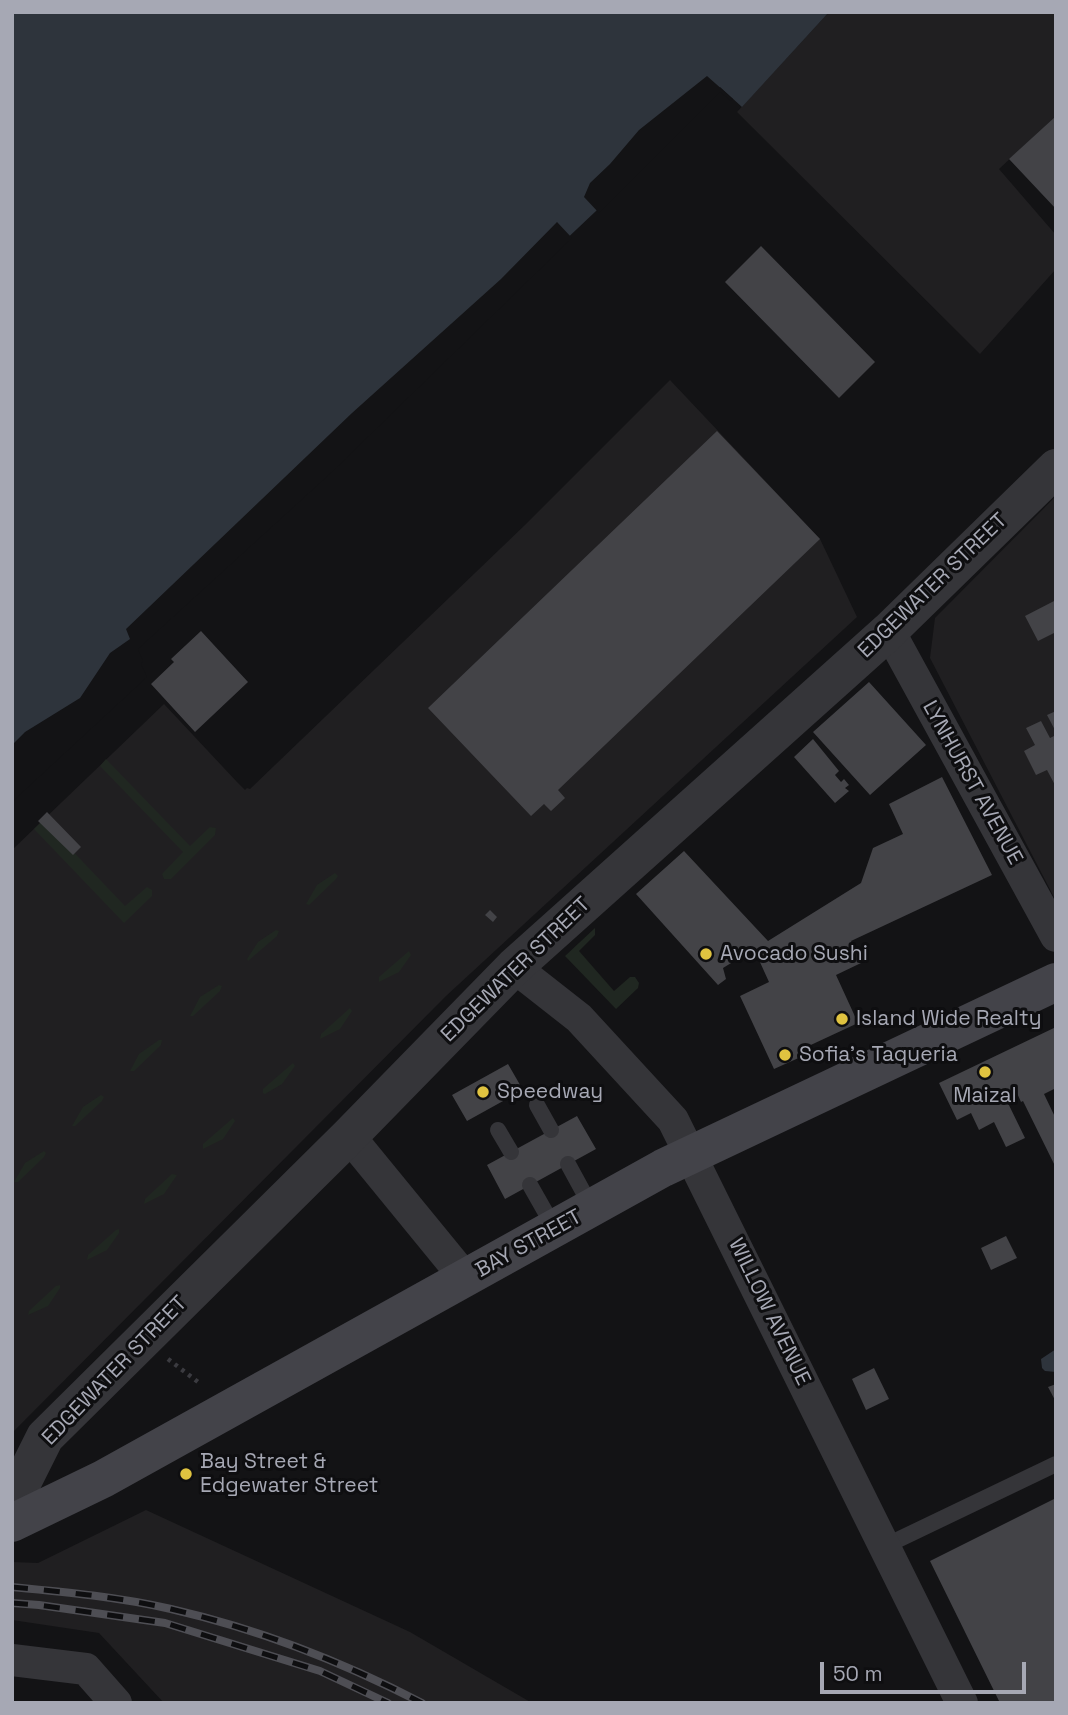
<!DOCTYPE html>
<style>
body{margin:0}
#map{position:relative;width:1068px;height:1715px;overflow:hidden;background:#131315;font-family:"Space Grotesk",sans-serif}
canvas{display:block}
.frame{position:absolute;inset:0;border:14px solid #a6a8b4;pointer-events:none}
.scale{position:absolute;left:820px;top:1662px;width:206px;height:32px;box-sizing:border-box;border:4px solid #a6a8b4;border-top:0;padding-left:9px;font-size:21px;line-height:24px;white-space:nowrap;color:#a6a8b4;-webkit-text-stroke:5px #0e0e10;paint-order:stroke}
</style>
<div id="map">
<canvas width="1068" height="1715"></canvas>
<div class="frame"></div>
<div class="scale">50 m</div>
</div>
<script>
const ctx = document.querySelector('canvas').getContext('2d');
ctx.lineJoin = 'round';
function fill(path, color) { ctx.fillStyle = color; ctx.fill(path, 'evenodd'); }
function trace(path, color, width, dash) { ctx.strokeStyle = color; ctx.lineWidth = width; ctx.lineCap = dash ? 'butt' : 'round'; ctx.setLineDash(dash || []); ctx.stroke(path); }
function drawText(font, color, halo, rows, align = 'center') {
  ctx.font = font + ' "Space Grotesk",sans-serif'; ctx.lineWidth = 6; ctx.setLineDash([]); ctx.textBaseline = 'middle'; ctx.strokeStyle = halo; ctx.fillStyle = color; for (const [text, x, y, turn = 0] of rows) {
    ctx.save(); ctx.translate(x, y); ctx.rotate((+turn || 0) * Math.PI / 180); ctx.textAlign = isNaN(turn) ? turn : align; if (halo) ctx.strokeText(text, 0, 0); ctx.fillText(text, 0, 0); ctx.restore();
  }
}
fill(new Path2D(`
 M829,12H1056V116L999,169L1056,235V269L980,354L737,112Z
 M670,380L820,539L857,617L446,996L12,1433V850L164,704L237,782L245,790L247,788L250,789L526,524Z
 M1056,496V901L930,658L935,618Z
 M146,1510L410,1632L532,1703H164L99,1633L12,1620V1562L38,1563Z`), '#201f21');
fill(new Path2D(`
 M106,759L190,846L210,827L216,828L215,835L171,879H164L162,874L183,852L100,766Z
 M43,820L125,906L147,887L152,890V896L124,923L34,829Z
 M335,873L338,876L336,879L309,905L306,904L317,885Z
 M595,928V935L579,951L614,991L630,977H635L639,983L638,988L616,1009L565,956Z
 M276,930L279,931L277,936L248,961L247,959L258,942Z
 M409,951L411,955L399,972L379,982V977Z
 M219,985L222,986L220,991L193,1016H190L200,997Z
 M350,1008L352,1011L340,1029L320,1039L321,1034Z
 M159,1040H162L161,1045L134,1071H130L139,1054Z
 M293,1063L295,1066L282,1084L265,1094L263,1093V1089Z
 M101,1095L104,1097L102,1101L75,1126H72L83,1107Z
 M233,1118L235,1121L223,1139L203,1149V1144Z
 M44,1151L46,1153L44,1157L18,1182H14L25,1163Z
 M172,1174L177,1175L164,1194L144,1204L145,1199Z
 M116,1230L119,1229V1233L107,1250L87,1260L88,1255Z
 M60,1285V1288L48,1306L28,1315L29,1311L56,1286Z`), '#202721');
fill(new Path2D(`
 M12,12H829L742,107L720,87L596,211L134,648L12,798Z
 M1056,1349V1372L1045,1371L1042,1368L1041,1359Z`), '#2e343c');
fill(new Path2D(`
 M707,76L733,99L731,101L720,92L599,213L584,197L590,183L610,164L639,130Z
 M557,222L572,238L332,472L138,649L143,661L141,664L147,677L12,802V745L25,732L80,698L110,653L130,639L126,629L352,413L501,279Z`), '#131315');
fill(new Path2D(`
 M1056,116V209L1009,159Z
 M761,246L875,362L839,398L725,282Z
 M717,431L820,539L558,790L565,798L551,811L544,804L531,816L428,708Z
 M1056,600V632L1038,641L1025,616Z
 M201,631L248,682L195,732L151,684L174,662L171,659Z
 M869,682L926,745L870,795L813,732Z
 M1056,711V732L1047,715Z
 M1041,721L1050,738L1056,735V787L1047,770L1036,775L1024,751L1035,745L1026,728Z
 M813,739L839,771L835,775L841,782L844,779L849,785L845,788L849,791L835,803L794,757Z
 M942,777L992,875L851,941L861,963L836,975L858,1023L800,1050L803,1056L774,1069L740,996L769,982L754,949L723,968L726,979L718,985L636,894L684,851L768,941L861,883L873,848L903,834L889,804Z
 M47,812L81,847L73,855L38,821Z
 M490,910L497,917L493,922L485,915Z
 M1056,1027V1088L1044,1094L1056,1119V1168L1023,1101L1021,1102L1016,1091L1005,1097L1025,1138L1006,1147L994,1122L979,1130L971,1113L957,1120L939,1083Z
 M508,1064L523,1090L467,1121L452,1095Z
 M577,1116L596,1149L505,1199L487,1165Z
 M1006,1236L1017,1258L991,1270L981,1248Z
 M874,1368L889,1399L866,1410L852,1379Z
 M1056,1384V1402L1048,1387Z
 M1054,1499L1056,1703H1000L930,1561Z`), '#434347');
trace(new Path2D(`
 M168,1359L198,1382`), '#3b3b40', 4.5, [3.5, 5]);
trace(new Path2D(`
 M537,1105L551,1130
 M498,1130L511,1152
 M568,1164L592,1208
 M530,1185L555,1229
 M885,1546L1056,1464`), '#353539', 16);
trace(new Path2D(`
 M889,631L1056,936
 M514,967L579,1018L673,1120L962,1703
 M349,1136L466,1279
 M12,1660L86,1669L116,1703`), '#353539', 32);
trace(new Path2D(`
 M12,1503L45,1437L349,1136L514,967L889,631L1056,468`), '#353539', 38);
trace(new Path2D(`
 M12,1523L103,1479L663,1168L1056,982`), '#434349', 38);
const rail = new Path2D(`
 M12,1587C65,1592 119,1597 171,1609C258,1629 343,1662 422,1703
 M12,1603L39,1605L165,1623L320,1671L388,1703`);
trace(rail, '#4e4e54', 8);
trace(rail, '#0e0e10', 5, [16]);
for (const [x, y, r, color] of [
 [706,954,7,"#e0c340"],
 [842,1019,7,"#e0c340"],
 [785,1055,7,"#e0c340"],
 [985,1072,7,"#e0c340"],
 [483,1092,7,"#e0c340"],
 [186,1474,7,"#e0c340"]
]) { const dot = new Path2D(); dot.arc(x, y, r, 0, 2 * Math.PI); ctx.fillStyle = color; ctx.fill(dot); trace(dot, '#0e0e10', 2.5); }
drawText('21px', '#a6a8b4', '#0e0e10', [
 ["EDGEWATER STREET",933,586,-44],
 ["LYNHURST AVENUE",972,783,61],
 ["EDGEWATER STREET",516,970,-44],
 ["BAY STREET",529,1244,-29],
 ["WILLOW AVENUE",769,1312,64],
 ["EDGEWATER STREET",115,1371,-46]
]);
drawText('21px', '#a6a8b4', '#0e0e10', [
 ["Avocado Sushi",720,954],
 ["Island Wide Realty",856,1019],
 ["Sofia's Taqueria",799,1055],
 ["Speedway",497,1092],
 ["Maizal",985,1096,"center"],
 ["Bay Street &",200,1462],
 ["Edgewater Street",200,1486]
], 'left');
</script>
